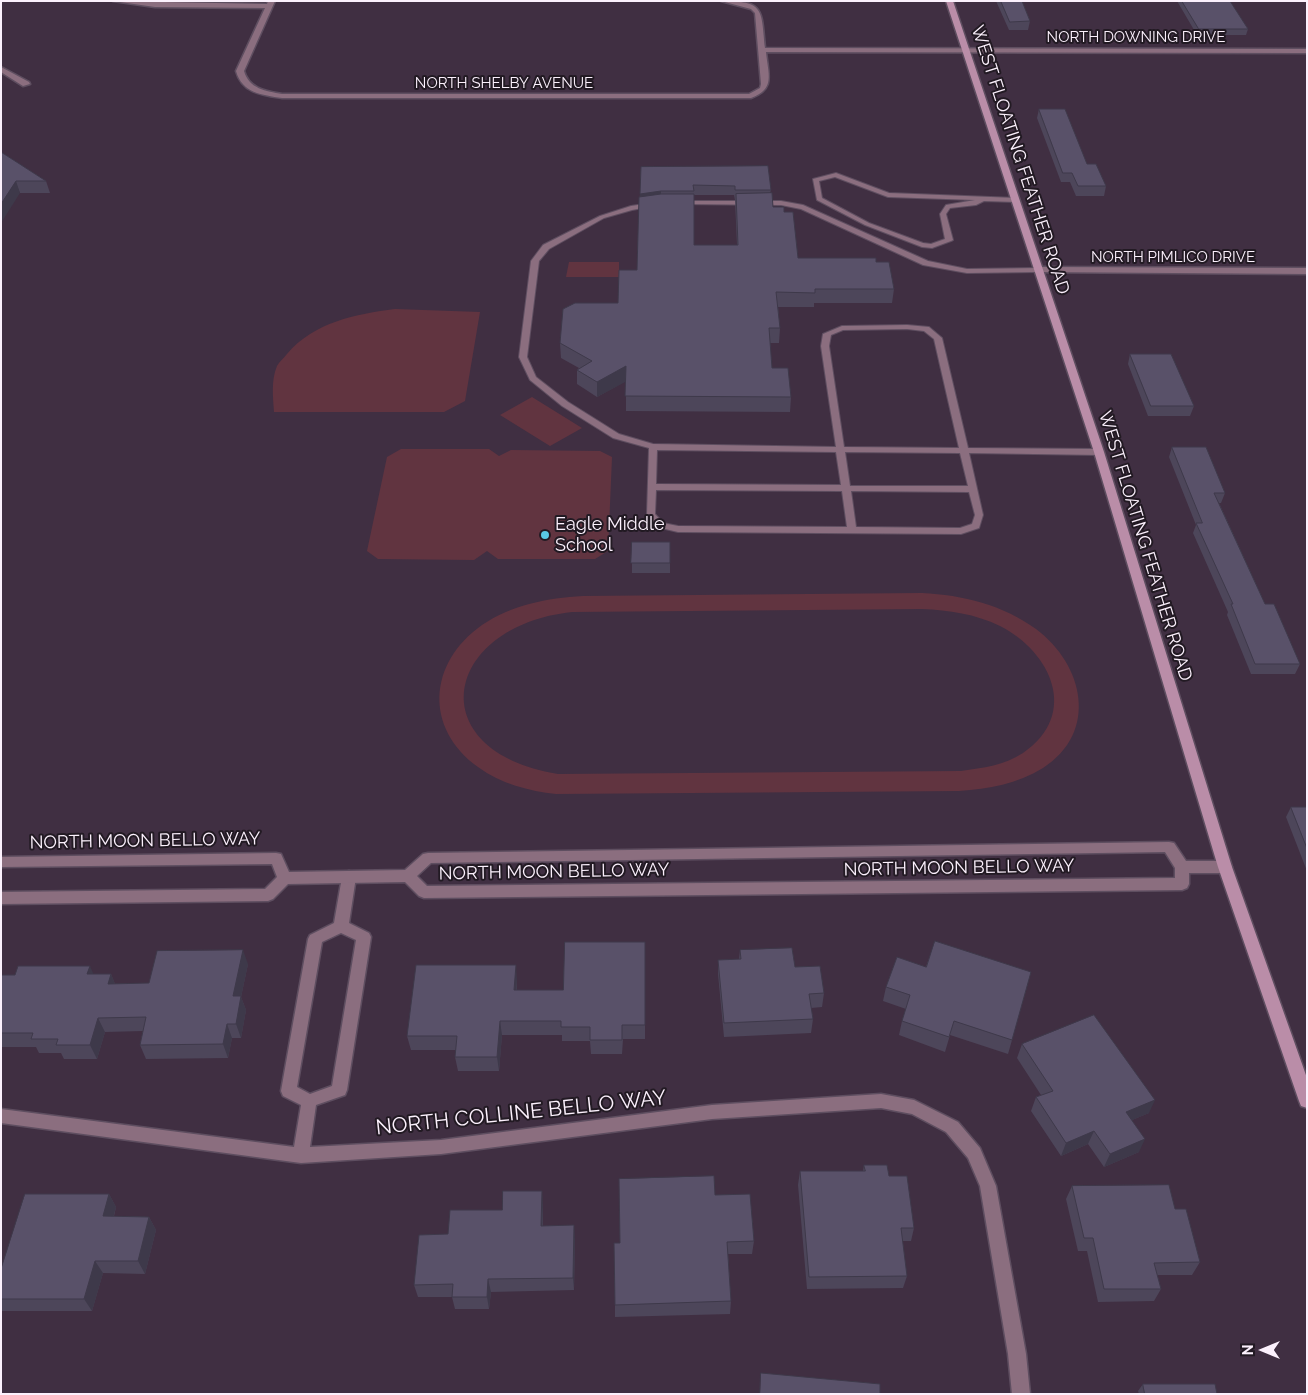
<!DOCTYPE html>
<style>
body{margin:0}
#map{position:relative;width:1308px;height:1395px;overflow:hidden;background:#402f42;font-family:Raleway,sans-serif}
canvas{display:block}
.frame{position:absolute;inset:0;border:2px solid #fcf1fd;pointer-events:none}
.north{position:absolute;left:1238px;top:1325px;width:50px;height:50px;-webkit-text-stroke:4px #221a23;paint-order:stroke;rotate:270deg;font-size:14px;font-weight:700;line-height:20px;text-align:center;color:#fcf1fd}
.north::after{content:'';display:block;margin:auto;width:18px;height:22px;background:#fcf1fd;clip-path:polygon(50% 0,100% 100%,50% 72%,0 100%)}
</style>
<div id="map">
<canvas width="1308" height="1395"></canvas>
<div class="frame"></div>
<div class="north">N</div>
</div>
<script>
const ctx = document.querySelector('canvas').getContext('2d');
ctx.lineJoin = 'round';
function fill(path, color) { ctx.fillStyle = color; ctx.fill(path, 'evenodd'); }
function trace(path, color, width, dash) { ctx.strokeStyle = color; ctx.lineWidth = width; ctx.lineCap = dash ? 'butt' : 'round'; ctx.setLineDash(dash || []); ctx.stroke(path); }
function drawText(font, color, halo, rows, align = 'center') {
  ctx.font = font + ' Raleway,sans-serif'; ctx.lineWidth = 4; ctx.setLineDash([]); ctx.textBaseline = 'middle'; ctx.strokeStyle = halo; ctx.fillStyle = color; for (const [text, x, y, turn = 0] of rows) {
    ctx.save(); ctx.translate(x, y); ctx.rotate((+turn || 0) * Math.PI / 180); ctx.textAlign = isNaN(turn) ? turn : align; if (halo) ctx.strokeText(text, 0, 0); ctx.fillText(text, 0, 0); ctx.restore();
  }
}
fill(new Path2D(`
 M569,262H619V277H566Z
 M395,309L480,312L465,401L444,412H274C273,397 271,380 277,366C279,362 284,358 287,354C314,322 356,314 395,309Z
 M532,397L582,428L550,446L500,415Z
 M401,449H489L499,456L511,450L600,451L612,457L608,551L595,559H498L487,551L474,560L378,559L367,551L387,457Z
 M922,593C963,595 1003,605 1036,629C1084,665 1099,732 1043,768C1017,784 989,789 959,791L556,794C529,791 501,784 478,767C424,728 428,663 482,625C512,605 547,598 583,596ZM922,609C949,610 975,614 1000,626C1051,652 1080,714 1023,753C1005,765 983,768 961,771L558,774C419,751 443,626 572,612Z`), '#613440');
const service = new Path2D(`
 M836,173L889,193L1016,198L1019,200L1016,202L984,201L976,205L950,208L946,214L953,240L951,241L932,248L922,247L865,225L817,200L813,179ZM835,177L888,197L975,200L946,205L940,214L945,239L931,244L923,243L869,223L822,198L819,181Z
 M680,201H781L803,205L928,261L967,269L1039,268L1043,270L1039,272L967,273L923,265L801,209L781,205L678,204V202Z
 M651,203L653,204V206L632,210L604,218L549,249L539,261L527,357L536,377L568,402L619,434L653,444L836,447L821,346L823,334L842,326L907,325L929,327L942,338L968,448L1099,449L1103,452L1099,455L969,453L983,515L979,528L961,534L678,532L657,527L647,514L649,448L613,438L562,406L530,380L519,357L531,261L543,245L600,216L631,206ZM907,329L924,331L934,339L959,448L844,447L829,346L831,335L843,330ZM657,450L836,452L841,485L656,484ZM845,452L960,453L968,486H850ZM656,490L842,491L847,527L678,526L663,523L655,514ZM851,491L969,492L975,515L972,524L960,528L856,527Z`);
const minor = new Path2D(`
 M113,1L267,4L268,1H275L244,71C249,89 266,91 282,94H749L760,88L761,84L755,13L751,9L721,1C765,1 761,9 765,48L1307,49V53L766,52C768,74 776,89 751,98H282C262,95 242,93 236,71L265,8L155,7Z
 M1,67L29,82L30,84L23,86L1,72Z
 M1039,267L1307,268V274L1036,272V268Z
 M349,871L354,873L356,877L349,923L369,933L371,937L347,1090L345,1095L316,1105L310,1147L441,1140L712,1105L881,1094L914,1100L958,1122L980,1148L996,1186L1026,1354L1030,1394H1012L1008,1354L980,1186L968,1158L946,1132L912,1114L881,1108L712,1119L441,1154L301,1163L1,1123V1109L294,1147L301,1105L283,1096L281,1091L308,939L310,935L334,923L342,877L344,873ZM341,933L356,940L332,1086L310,1094L297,1087L322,942Z`);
const tertiary = new Path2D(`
 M1169,842L1174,843L1186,861H1225L1230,863L1232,867L1230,871L1225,873H1189V884L1187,888L1182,890L424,898L419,896L405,882L288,884L273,899L268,901L1,904V892L265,889L277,877L272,864L1,867V857L276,853L281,854L289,872L405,870L423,854L428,853ZM1165,852L1175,868V878L427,886L417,876L431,863Z`);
const secondary = new Path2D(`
 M946,1H953L1104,452L1232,867L1307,1078V1108L1301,1106L1299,1101L1218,867L1094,452Z`);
trace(service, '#5e4e60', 2);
trace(minor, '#5e4e60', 3);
trace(tertiary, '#5e4e60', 3);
trace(secondary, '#5e4e60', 3);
fill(service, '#8b6e7f');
fill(minor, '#8b6e7f');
fill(tertiary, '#8b6e7f');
fill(secondary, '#ba8da8');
fill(new Path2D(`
 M996,1H1022L1030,21L1028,30H1009Z
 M1177,1H1230L1248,29L1246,35H1197Z
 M1271,1H1299V2Z
 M1039,109L1106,186L1104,196H1076L1070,182H1061L1037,118Z
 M1,152L46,181L50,193H20Z
 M641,167L771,190L770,193L773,207L784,212L798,258L876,262L894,289L892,303H814V307H778L780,328L779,343H770L772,368L791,397L790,412L626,411V381L597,397L577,384V370L579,368L561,358L560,343L618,303L637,270ZM694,195H734L735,200L737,245H694Z
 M1130,354L1194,406L1190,416H1148L1128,364Z
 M1172,447L1225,493L1221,503H1219L1265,604L1300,664L1295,674H1251L1227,615L1228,612L1193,533L1196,525L1169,457Z
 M632,542H670V573H632Z
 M1291,807H1307V871L1286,817Z
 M645,942V1039H623L622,1054H591L590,1041H562V1035H502L499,1071H458L455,1057L456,1050H411L407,1036L517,979V990H563Z
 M740,950L795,967L824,993L822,1007L811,1008L813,1019L811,1033L724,1037L718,974V960L739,959Z
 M897,957L1012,1040L1008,1054L950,1035L945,1052L899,1035L902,1021L906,1009L883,1001L886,987Z
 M248,964L241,997L246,1010L241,1038H232L228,1058L146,1059L140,1045L143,1031L105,1032L97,1059H64L61,1053H39L36,1047H1V975L111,974L115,984L149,983Z
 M1022,1044L1149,1113L1132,1120L1139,1152L1104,1167L1088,1144L1061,1156L1031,1111L1036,1097L1041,1095L1017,1058Z
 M864,1165L889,1176L914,1228L911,1241H902L907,1276L903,1288L807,1289L798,1185L800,1171H863Z
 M1072,1186L1175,1209L1200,1262L1192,1275H1157L1161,1289L1154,1301L1098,1302L1087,1251H1078L1066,1199Z
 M109,1194L116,1207L114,1216L149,1217L156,1230L145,1274L103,1273L92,1311H1V1269Z
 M715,1195L754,1241L752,1254H728L731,1301L730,1314L615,1317V1305L620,1243Z
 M543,1204V1226L575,1238L574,1290L491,1292L489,1309H455L452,1297H418L414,1285L502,1210Z
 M1143,1384L1217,1394H1139L1138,1391Z`), '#4d465a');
fill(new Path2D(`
 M16,181L20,193L1,223V204Z
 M661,191V200L640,203V194Z
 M626,366L627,381L597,397V382Z
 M243,950L248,964L241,997L246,1010L241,1038L236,1024L233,996Z
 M516,965L517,979L516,1004L514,990Z
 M90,966L96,980L87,974Z
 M111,974L117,989L108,984Z
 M98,1018L105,1032L97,1059L90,1045Z
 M500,1021L502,1035L499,1071L497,1057Z
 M227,1024L232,1038L228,1058L223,1044Z
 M1155,1100L1149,1113L1120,1125L1126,1112Z
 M1094,1131L1088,1144L1061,1156L1066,1143Z
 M1145,1139L1139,1152L1104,1167L1110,1154Z
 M542,1191L543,1204L542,1239L541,1226Z
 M109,1194L116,1207L110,1229L103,1216Z
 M149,1217L156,1230L145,1274L138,1261Z
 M574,1225L575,1238L574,1290L573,1278Z
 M95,1261L103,1273L92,1311L84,1299Z
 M488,1279L491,1292L489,1309L487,1297Z`), '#3e394a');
const building = new Path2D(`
 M1001,1H1022L1030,21L1010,22Z
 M1182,1H1230L1248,29H1199Z
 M1039,109H1065L1087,164H1096L1106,186H1078L1072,173H1063Z
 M1,152L46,181H16L1,204Z
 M768,166L771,190H735V186L693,185L694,191H661L640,194L641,167Z
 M772,193L773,207H784V212H793L798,258H876V262H889L894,289H815V293L776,292L780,328H769L772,368H788L791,397L625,396L626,366L597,382L577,370L592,361L560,343L563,309L575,303H618L619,270H637L639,197L661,194H694V245H738L736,194Z
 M1130,354H1171L1194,406H1151Z
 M1172,447H1206L1225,493H1214L1265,604H1274L1300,664H1255L1231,604H1233L1196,523H1202Z
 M632,542H670V563H631Z
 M1291,807H1307V848Z
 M935,941L1031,972L1012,1040L954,1021L949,1037L902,1021L910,995L886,987L897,957L926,967Z
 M565,942H645V1025H622V1040H590V1027H561V1021H500L497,1057H455L457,1036H407L416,965H516L514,990H563Z
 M792,948L795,967L820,966L824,993L809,994L813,1019L724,1023L718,960L741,959L740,950Z
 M243,950L233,996H241L236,1024H227L223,1044L140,1045L146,1017L98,1018L90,1045H56L58,1039H31L33,1033H1V975H15L18,966H90L87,974H111L108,984L149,983L157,951Z
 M1094,1015L1155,1100L1126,1112L1145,1139L1110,1154L1094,1131L1066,1143L1036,1097L1053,1091L1022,1044Z
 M864,1165H887L889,1176H907L914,1228H901L907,1276L809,1277L800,1171H865Z
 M714,1176L715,1195L750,1194L754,1241L727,1242L731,1301L615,1305L614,1243H620L619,1179Z
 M1169,1185L1175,1209H1186L1200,1262L1154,1263L1161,1289H1104L1093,1238H1084L1072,1186Z
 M503,1191H542L541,1226L574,1225L573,1278L488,1279L487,1297H452L453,1284L414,1285L419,1235L448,1234L450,1210H502Z
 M25,1194H109L103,1216L149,1217L138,1261H95L84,1299H1V1269Z
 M761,1373L880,1384V1394H760Z
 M1143,1384H1215L1217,1394H1145Z`);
fill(building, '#595169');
trace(building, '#3e394a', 1);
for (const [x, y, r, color] of [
 [545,535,5,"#59c8e5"]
]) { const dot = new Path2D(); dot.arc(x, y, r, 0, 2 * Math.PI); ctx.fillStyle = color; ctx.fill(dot); trace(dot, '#221a23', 2); }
drawText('15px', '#fcf1fd', '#221a23', [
 ["NORTH DOWNING DRIVE",1136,37],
 ["NORTH SHELBY AVENUE",504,83],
 ["NORTH PIMLICO DRIVE",1173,257]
]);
drawText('18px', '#fcf1fd', '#221a23', [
 ["WEST FLOATING FEATHER ROAD",1020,160,72],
 ["WEST FLOATING FEATHER ROAD",1145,546,73],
 ["NORTH MOON BELLO WAY",145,841,-1],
 ["NORTH MOON BELLO WAY",959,868,-1],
 ["NORTH MOON BELLO WAY",554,872,-1]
]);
drawText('18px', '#fcf1fd', '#221a23', [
 ["Eagle Middle",555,525],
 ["School",555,546]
], 'left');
drawText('21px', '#fcf1fd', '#221a23', [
 ["NORTH COLLINE BELLO WAY",521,1113,-6]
]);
</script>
